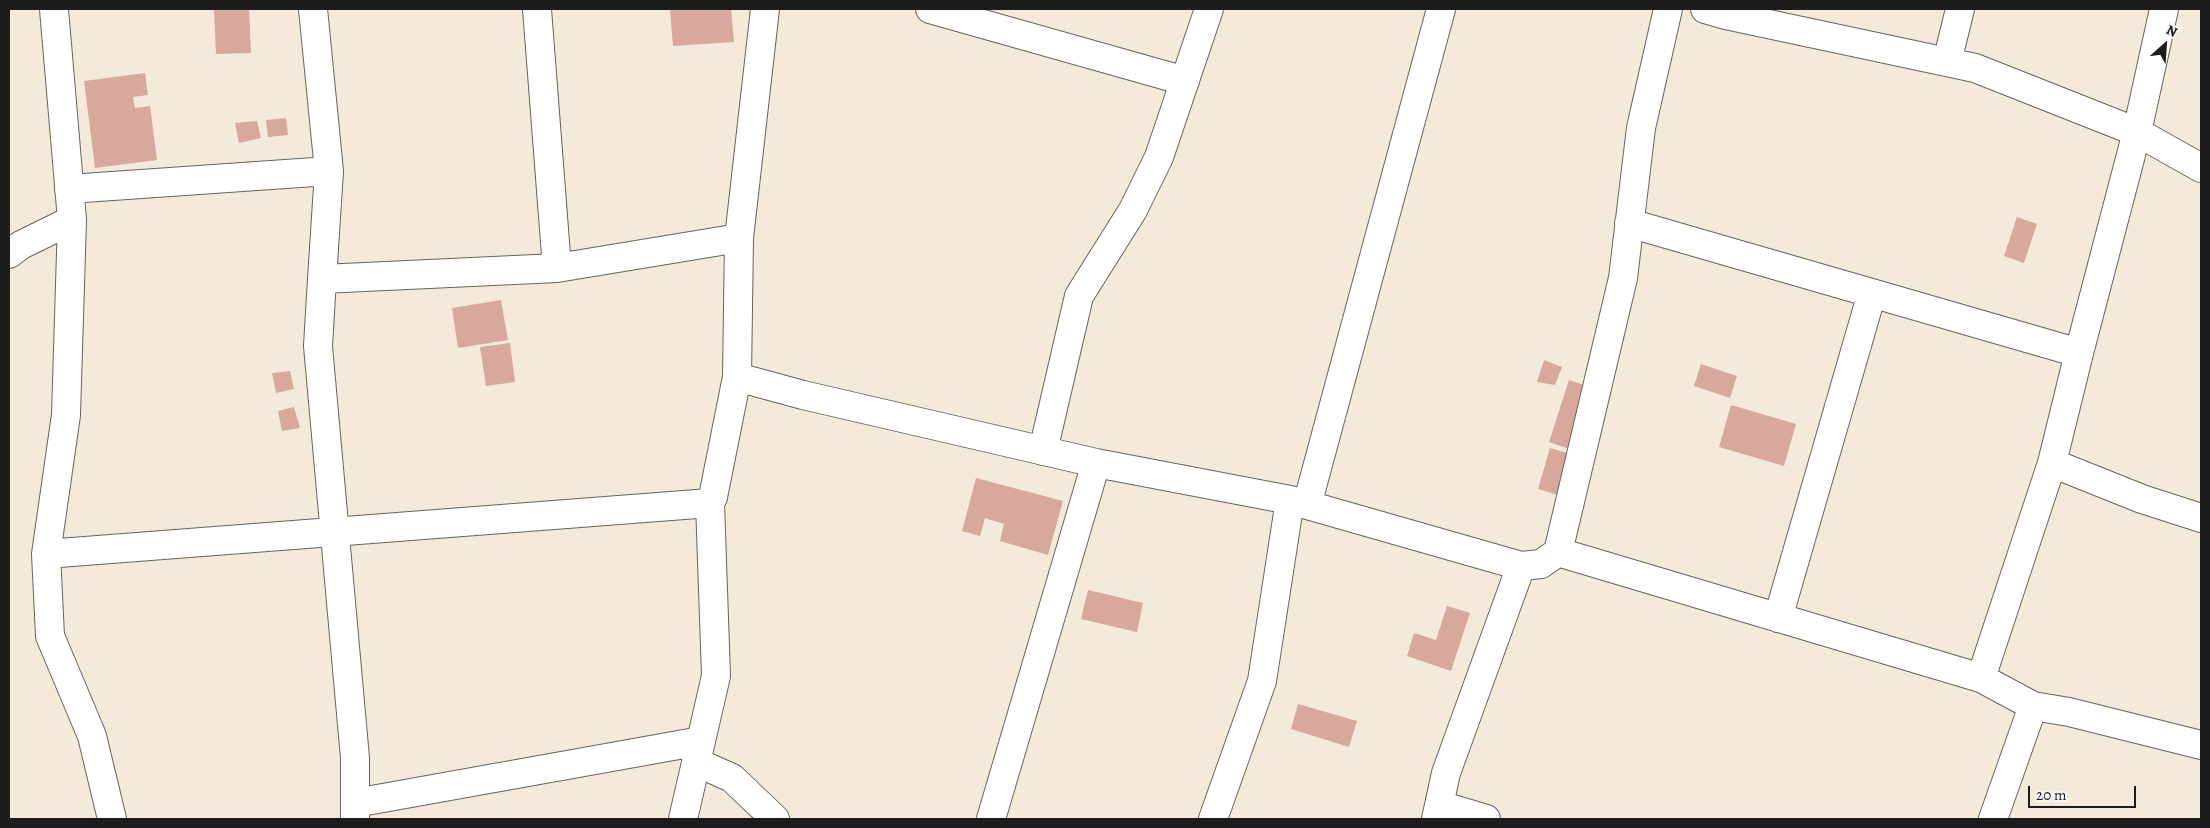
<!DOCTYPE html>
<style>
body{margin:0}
#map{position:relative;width:2210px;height:828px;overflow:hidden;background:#f3ead9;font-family:Alegreya,serif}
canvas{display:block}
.frame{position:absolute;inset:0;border:10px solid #1c1c1c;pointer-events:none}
.north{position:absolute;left:2140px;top:20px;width:50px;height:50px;-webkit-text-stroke:4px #f6f6f2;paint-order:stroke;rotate:26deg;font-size:14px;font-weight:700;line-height:20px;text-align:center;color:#1c1c1c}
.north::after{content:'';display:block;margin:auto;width:18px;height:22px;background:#1c1c1c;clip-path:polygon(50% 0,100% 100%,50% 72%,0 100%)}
.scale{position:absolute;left:2028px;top:786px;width:108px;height:22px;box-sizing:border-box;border:2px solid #1c1c1c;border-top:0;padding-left:6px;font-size:15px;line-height:18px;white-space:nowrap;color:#1c1c1c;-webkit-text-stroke:4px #f6f6f2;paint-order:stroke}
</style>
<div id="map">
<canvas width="2210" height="828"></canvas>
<div class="frame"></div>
<div class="north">N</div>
<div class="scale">20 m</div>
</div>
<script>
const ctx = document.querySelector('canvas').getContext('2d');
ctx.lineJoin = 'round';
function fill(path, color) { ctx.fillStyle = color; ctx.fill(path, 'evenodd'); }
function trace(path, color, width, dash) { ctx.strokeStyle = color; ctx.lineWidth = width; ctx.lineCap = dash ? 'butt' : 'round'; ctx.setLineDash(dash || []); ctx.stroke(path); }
fill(new Path2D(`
 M214,9H249L251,53L216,54Z
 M670,9H731L734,42L673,46Z
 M145,73L148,95L133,97L135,108L150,106L157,160L95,168L84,81Z
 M286,118L288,135L268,137L266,120Z
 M257,121L261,138L239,143L235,123Z
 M2017,217L2037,224L2024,263L2004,256Z
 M501,300L508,340L458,348L452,308Z
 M510,343L515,382L486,386L480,347Z
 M1544,360L1562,367L1555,385L1537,382Z
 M1701,364L1737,376L1730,398L1694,386Z
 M290,371L294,389L276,393L272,373Z
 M1569,380L1593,388L1572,450L1549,442Z
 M1731,405L1796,424L1784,466L1719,447Z
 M294,407L300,428L282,431L278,411Z
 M1550,448L1571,454L1558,495L1538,489Z
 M976,478L1063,501L1048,555L1000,541L1004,524L985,518L980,536L962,531Z
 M1088,590L1143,603L1137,632L1081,619Z
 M1447,606L1470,613L1451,671L1407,656L1414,633L1436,640Z
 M1298,704L1357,721L1349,747L1291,729Z`), '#d9a89c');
const street = new Path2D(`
 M54,9L72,220L66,415L46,554L50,636L92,736L112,819
 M313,9L329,171L322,279L557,268
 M537,9L557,268L739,238
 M930,9L1185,81
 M1705,9L1726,15L1975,68L2137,132L2201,168
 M2164,9L2137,132L2079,353L2052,463L2142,499L2201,518
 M1947,62L1960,9
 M69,189L329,171
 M1629,223L2079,353
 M9,254L21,245L72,220
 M322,279L318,346L355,758V819
 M737,377L803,395L1096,463L1290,500L1521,566L1541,564L1558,552L1623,278L1641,128L1668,9
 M1043,451L1079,296L1133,210L1159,157L1209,9
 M1307,505L1441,9
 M1558,552L1981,678L2033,706
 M46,554L710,503L713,497L737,377L739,238L765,9
 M1778,618L1872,293
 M1981,678L2052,463
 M696,762L732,778L775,819
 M355,803L701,741
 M1439,805L1486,819
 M683,819L716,676L710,503
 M991,819L1096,463
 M1213,819L1262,681L1290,500
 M1436,819L1446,773L1521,566
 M1993,819L2033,706L2069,712L2201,745`);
trace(street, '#67645e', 30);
trace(street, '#fff', 28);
</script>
